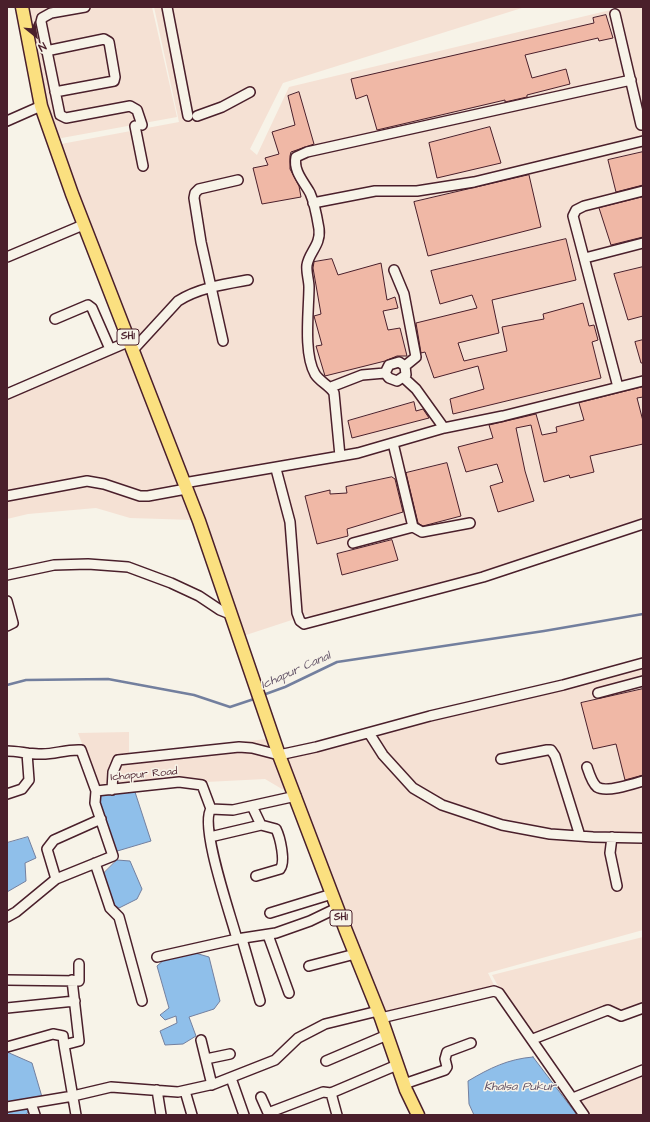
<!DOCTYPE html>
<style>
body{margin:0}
#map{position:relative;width:650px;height:1122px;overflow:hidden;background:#f7f3e8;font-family:"Architects Daughter",sans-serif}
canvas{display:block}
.frame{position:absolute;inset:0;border:8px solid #4a1f2b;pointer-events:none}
.north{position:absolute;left:16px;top:16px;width:40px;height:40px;-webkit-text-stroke:3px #f7f3e8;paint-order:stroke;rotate:150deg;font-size:11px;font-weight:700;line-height:16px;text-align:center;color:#4a1f2b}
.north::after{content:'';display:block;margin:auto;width:14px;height:18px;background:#4a1f2b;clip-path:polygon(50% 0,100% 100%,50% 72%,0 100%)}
</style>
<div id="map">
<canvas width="650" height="1122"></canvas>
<div class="frame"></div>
<div class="north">N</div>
</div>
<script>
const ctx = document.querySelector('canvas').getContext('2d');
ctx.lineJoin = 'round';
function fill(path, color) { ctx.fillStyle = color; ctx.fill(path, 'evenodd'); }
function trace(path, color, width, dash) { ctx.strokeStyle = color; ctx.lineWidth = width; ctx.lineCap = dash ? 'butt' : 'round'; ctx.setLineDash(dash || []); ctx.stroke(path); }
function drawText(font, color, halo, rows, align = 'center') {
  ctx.font = font + ' "Architects Daughter",sans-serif'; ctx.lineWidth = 3; ctx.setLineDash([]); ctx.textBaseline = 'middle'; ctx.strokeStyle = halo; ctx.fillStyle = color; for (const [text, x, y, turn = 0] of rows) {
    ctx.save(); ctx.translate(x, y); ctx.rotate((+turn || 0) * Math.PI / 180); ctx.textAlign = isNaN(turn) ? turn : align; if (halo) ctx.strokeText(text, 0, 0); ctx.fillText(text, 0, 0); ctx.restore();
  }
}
fill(new Path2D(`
 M27,7H152L177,117L56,139L45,106Z
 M154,7H525L283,83L250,149L257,155L289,87L623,7H643V523L476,578L317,619L307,615L243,636L85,221L61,144L179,122Z
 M128,345L194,520L130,518L96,508L28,514L7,519V397Z
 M643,666V930L488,973L495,987L381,1017L280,750L318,751Z
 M129,732V754L267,739L287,792L265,779L206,782L184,778L99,788L78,733Z
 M643,937V1007L622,1014L610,1006L535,1036L504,997L492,975Z
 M643,1073V1115H588L578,1101Z`), '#f5e1d4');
const water = new Path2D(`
 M135,792L151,841L114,852L99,803L101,796Z
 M28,837L36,858L25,863L26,881L7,892V843Z
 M117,860L130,861L142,889L137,899L119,908C107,903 104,886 103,874Z
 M195,953L209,957L220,1001L214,1009L189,1017L196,1036L183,1044L165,1045L160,1031L177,1023L176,1016L165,1020L160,1015L169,1008L157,966L165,959Z
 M7,1052L32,1063L42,1097L33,1104L26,1115H7Z
 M533,1057L577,1115H474L469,1104L468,1081C490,1068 508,1059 533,1057Z`);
fill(water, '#8fbfea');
trace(water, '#737f9e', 1);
trace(new Path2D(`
 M7,685L26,680L108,679L194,695L230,707L257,698
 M263,695L285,687L337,662L544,631L643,614`), '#737f9e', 2.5);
const building = new Path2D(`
 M606,15L613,38L599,41L598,38L525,55L532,78L566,69L570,84L527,95V97L505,102V100L377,130L367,95L356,99L351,79L594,23L593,18Z
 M299,92L314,144L291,152L290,156V169L299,186L301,197L262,204L253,168L268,165L265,158L279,154L272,132L295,125L288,96Z
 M490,127L501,163L437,178L429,143Z
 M643,152V185L616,192L608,160Z
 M529,175L541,227L428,256L414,202Z
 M643,197V237L611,245L599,208Z
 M566,239L576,280L492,300L499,333L458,343L464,361L507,351L502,327L544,319L543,314L583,303L589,326L594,325L598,340L592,342L601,378L453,414L450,399L484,389L478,366L434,378L425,352L421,353L416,323L477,308L472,295L440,304L431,271Z
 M332,259L338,275L381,263L387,300L395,297L398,308L383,311L388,330L400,328L407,356H397L385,361L325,376L316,346L322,345L314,316L321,314L313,268L314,262Z
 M643,267V316L628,320L614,274Z
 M643,340V363H641L635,342Z
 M643,387V397L637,398L643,421V444L590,456L594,472L570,478L569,475L544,482L531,425L516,428L525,471L534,501L498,512L490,486L503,482L497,464L466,472L458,447L493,438L489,425L536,414L542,435L557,432L556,427L584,420L579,403Z
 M414,402L416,411L423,409L429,418L352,438L348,421Z
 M447,463L461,516L423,526L418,523L406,473Z
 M392,477L395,479L403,512L347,529L348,536L317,544L305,496L330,490V494L347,493L346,487Z
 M392,540L398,560L342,575L337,554Z
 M643,689V775L625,780L616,744L593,749L581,703Z`);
fill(building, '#f0b8a6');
trace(building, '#4a1f2b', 1);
const minor = new Path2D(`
 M85,7L51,13L42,18L41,22L60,115L66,118L130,106L137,110L142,125
 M167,7L188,116
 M615,14L641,125
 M46,51L104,39L109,42L115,77L114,81L55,92
 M197,116L222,107L250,92
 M7,121L41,106
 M135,126L143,166
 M313,203L375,191H417L474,182L643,141
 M7,257L83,225
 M585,258L643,243
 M394,270L404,294L416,357L405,366
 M55,319L88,305L92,308L110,349
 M223,341L201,242L194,198L195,193L199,189L238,180
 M133,350L178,301C198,288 225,284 248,280
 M404,378L416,389L444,428
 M331,387L362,375L385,373L389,378L397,381L406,375L405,366L399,362L389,365L385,373
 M618,387L573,216L576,210L584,206L643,191
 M7,394L130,341
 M393,443L413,527L422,532L470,523
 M340,456L334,393C329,385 320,382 315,374C303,353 309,310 309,287C309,280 306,272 307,265C309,252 321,245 319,229C317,217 315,204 310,193C304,182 293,171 296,157L307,152L631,80
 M276,469L290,522L297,613L300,621L304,624L483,577L643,524
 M184,483L358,453L444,428L503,416L643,381
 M7,496L87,481L104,484L140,496H148L186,489
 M353,543L413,527
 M7,575L54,565L88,564L128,567L171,583L199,596L220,610L230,614
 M7,601L13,623L7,626
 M598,693L643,681
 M369,733L383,755L413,788L442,805L502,825L550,834L593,837L643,838
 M7,751C18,751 28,754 39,754C54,755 65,749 81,750L96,791L179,782L202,785L211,809L233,810L296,796
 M501,759L547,750H551L555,756L580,836
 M587,767C589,773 592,783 597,787C606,793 633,784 643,781
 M112,790L113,772L118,760L239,747L252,748L279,755L316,747L430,716L563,685L643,663
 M7,794L22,789L29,780L27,753
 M252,806L261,825L276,829C280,837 286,862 280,869L256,876
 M211,809C199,825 231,916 237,939
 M210,837L261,825
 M612,837L610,853L617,886
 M95,863L110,908L119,917L142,1001
 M56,879L47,849L54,840L101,819
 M270,913L332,894
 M7,917L16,912L56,879L113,856L95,803L96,791
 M268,935L289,993
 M242,939L260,1001
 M157,957L237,939L276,933L310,921L337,908
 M309,966L355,954
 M7,980L79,981V964
 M72,980L79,1041L64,1045L76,1115
 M7,1008L75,1001
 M381,1018L494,991L499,993L584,1115
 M533,1039L605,1011L608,1010L621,1016L643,1008
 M201,1040L212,1085
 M7,1047L53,1034L63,1036L64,1045
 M206,1059L230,1054
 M326,1061L387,1035
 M231,1078L244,1115
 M404,1084L445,1070L447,1067L445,1059L447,1052L471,1043
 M157,1090L161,1115
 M185,1091L192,1115
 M331,1093L337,1115
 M261,1097L269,1115
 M573,1098L643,1070
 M31,1103L35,1115
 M7,1107L73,1096L111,1087L178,1092L214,1084L275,1060L298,1038L325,1024L378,1011
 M268,1113L323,1092L331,1093L397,1065`);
const major = new Path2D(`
 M22,7L41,106L72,194L199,521L279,755L346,931L381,1018L406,1090L418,1115`);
trace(minor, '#4a1f2b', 12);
trace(major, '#4a1f2b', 15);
trace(minor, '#f7f3e8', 9);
trace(major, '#fbe080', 12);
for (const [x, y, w] of [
 [128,337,22],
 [341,918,22]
]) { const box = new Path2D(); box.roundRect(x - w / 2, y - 8, w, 16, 3); ctx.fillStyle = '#f7f3e8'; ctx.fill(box); trace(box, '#4a1f2b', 1); }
drawText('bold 10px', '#4a1f2b', null, [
 ["SH1",128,337],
 ["SH1",341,918]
]);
drawText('11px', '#4a1f2b', '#f7f3e8', [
 ["Ichapur Road",144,775,-5]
]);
drawText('italic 12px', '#5f4f64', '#f7f3e8', [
 ["Ichapur Canal",296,671,-24],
 ["Khalsa Pukur",520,1087]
]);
</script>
